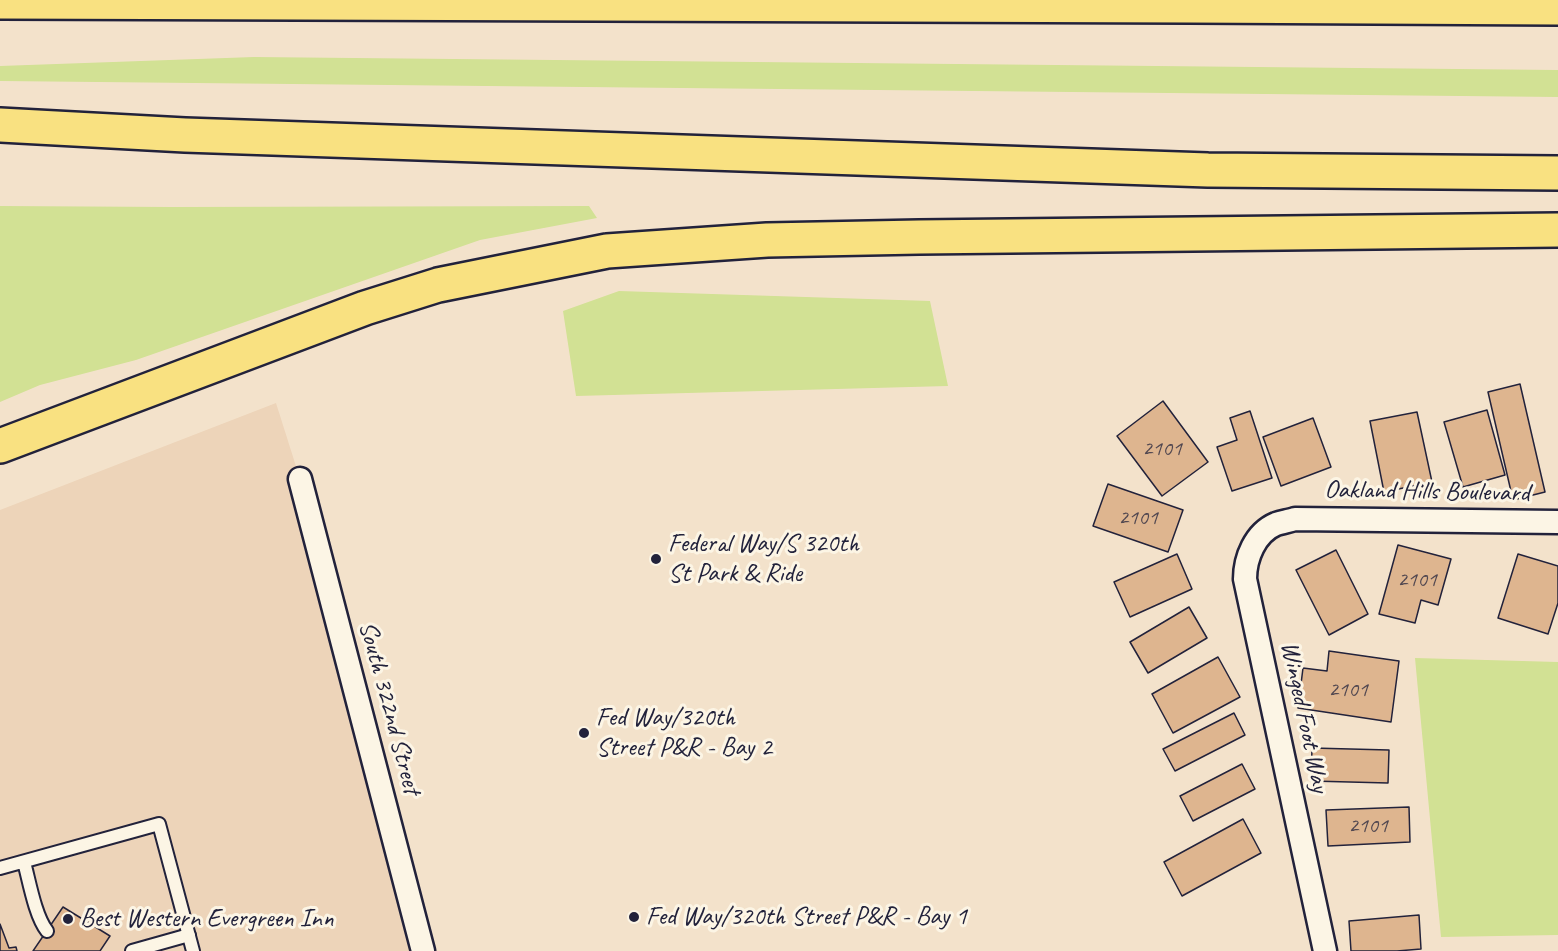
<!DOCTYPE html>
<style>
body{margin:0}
canvas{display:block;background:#f3e2cb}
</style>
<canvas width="1558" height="951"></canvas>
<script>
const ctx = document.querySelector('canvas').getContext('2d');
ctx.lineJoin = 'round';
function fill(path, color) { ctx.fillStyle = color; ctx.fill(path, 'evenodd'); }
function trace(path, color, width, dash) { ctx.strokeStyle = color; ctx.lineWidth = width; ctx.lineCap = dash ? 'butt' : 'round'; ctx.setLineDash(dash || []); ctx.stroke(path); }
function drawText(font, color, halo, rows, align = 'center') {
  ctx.font = font + ' Caveat,sans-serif'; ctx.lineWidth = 6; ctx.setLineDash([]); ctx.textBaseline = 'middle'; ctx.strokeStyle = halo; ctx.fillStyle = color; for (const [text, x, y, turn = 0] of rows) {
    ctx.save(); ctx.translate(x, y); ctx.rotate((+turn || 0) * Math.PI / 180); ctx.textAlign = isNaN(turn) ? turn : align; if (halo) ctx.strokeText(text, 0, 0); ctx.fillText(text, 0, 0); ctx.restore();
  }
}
fill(new Path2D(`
 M276,403L300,479L423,951H0V510Z`), '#edd4b9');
fill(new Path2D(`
 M254,57L1558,70V97L0,81V66Z
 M0,206L173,207L589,206L597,218L480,240L136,360L40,385L0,402Z
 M619,291L930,301L948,386L576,396L563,311Z
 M1415,658L1558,662V935L1441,937Z`), '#d2e194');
const building = new Path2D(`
 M1520,384L1545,492L1513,500L1488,392Z
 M1163,401L1208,462L1162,496L1117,436Z
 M1487,410L1505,475L1463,487L1444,422Z
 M1250,411L1272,478L1232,491L1217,447L1237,440L1230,418Z
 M1417,412L1432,482L1384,492L1370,421Z
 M1313,418L1331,467L1281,486L1263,437Z
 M1108,484L1183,510L1168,552L1093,526Z
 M1398,545L1451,559L1438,605L1421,600L1415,623L1379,614Z
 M1336,550L1368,614L1329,635L1296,570Z
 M1177,554L1192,589L1130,617L1114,582Z
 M1518,554L1558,566V603L1548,634L1498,618Z
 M1189,607L1207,638L1148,673L1130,642Z
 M1329,651L1399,661L1391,722L1298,708L1303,668L1327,671Z
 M1218,657L1240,697L1173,733L1152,694Z
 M1234,713L1245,735L1175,771L1163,749Z
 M1312,748L1389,750L1388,783L1311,781Z
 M1242,764L1255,789L1193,821L1180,796Z
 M1409,807L1410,842L1328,846L1326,810Z
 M1243,819L1261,853L1182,896L1164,862Z
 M63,907L110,936L100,951H33Z
 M1419,915L1421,949L1397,951H1351L1349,921Z
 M0,924L9,948L16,947L17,951H0Z`);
fill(building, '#deb58f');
trace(building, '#22223b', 1.5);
const lane = new Path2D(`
 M24,862C29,880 35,916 47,931
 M0,868L159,824L193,951
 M132,951L189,935`);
const street = new Path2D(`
 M300,479L423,951
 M1325,951L1245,579C1245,558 1255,533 1276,524C1282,522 1289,521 1295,519L1558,522`);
const highway = new Path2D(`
 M0,2L1190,6L1558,8
 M0,125L185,135L1208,170L1558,173
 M0,446L365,308L438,285L607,251L767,240L919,237L1558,230`);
trace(lane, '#22223b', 16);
trace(street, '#22223b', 27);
trace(highway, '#22223b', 38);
trace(lane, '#fcf5e5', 12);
trace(street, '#fcf5e5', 22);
trace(highway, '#f9e181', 33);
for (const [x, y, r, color] of [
 [656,559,6,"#22223b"],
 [584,733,6,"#22223b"],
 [634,917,6,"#22223b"],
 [68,919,6,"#22223b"]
]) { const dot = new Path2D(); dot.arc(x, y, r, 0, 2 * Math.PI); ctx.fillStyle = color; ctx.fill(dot); trace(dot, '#fcf5e5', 2); }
drawText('22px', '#514750', null, [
 ["2101",1162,449],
 ["2101",1138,518],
 ["2101",1417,580],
 ["2101",1348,690],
 ["2101",1368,826]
]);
drawText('26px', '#22223b', '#fcf5e5', [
 ["Oakland Hills Boulevard",1427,492,1],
 ["South 322nd Street",389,708,75],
 ["Winged Foot Way",1304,717,78]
]);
drawText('26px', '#22223b', '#fcf5e5', [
 ["Federal Way/S 320th",668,544],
 ["St Park & Ride",668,574],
 ["Fed Way/320th",596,718],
 ["Street P&R - Bay 2",596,748],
 ["Fed Way/320th Street P&R - Bay 1",646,917],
 ["Best Western Evergreen Inn",80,919]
], 'left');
</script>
